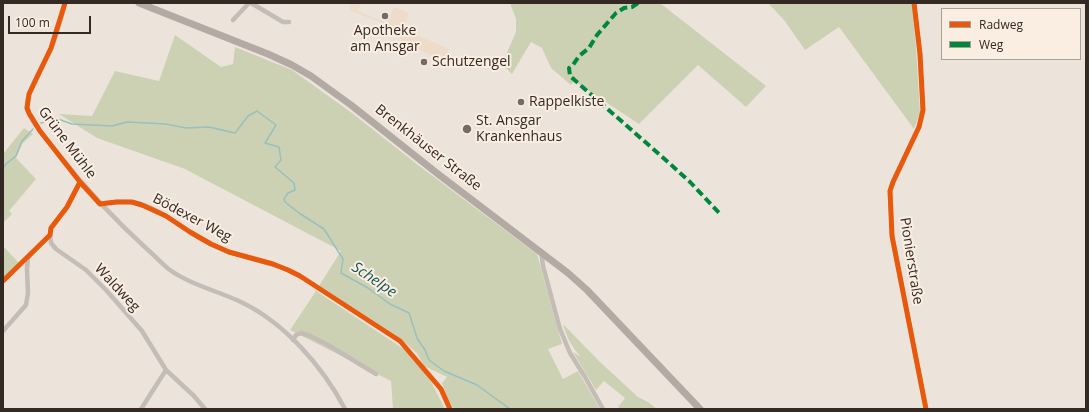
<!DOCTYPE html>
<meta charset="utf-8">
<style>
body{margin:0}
#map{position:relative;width:1089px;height:412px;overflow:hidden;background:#ece4db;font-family:"Open Sans",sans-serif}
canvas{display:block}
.frame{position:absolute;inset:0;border:4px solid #352924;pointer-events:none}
.legend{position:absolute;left:941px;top:8px;width:140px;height:52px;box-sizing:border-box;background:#faeee2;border:1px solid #ab9f96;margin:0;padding:5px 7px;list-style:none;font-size:12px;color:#352924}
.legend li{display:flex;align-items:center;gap:8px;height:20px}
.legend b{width:20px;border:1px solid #ab9f96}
.scale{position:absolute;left:8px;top:16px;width:83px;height:18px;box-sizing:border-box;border:2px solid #352924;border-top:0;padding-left:5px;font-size:12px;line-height:14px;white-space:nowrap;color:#352924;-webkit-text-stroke:3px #faeee2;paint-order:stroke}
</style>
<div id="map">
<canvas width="1089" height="412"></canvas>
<div class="frame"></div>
<ul class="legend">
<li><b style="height:5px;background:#e8590c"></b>Radweg</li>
<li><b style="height:5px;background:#00873e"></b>Weg</li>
</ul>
<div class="scale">100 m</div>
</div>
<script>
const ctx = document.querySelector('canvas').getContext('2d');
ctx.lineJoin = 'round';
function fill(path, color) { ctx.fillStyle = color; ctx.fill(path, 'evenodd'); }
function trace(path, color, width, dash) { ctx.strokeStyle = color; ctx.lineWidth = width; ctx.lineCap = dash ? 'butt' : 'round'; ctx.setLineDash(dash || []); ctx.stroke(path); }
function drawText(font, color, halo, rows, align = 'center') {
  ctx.font = font + ' "Open Sans",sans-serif'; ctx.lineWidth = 4; ctx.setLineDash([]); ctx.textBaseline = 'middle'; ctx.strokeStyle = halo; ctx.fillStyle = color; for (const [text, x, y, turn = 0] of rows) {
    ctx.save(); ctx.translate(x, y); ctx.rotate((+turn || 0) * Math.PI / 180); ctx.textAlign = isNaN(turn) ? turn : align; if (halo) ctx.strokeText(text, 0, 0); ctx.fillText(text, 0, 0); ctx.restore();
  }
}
fill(new Path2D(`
 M510,3H660L766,86L746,107L698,65L639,124L574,81L571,85L551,68L542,48L531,42L512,74L502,64L516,32V19Z
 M768,3H912L916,48L920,113L914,129L839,27L805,50L784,20Z
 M175,35L221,67L233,64L235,47L292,70L352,113L418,165L537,254L562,344L548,349L563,379L578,371L600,409H454L448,399L442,383L447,377L424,366L417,353L394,334L319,286L341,251L185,169L97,138L59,114L92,116L115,71L159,81Z
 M24,128L33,134L22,144L16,158L36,179L9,211L12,214L3,223V154Z
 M3,246L19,263L3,280Z
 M316,291L408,352L428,376L445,409H393L391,381L290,330Z
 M563,324L599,361L638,397L648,402L657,409H621L618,407L625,398L604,381L596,390L573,352L581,357C572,347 566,337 563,324Z`), '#cdd1b4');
fill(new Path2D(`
 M352,3H361L358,11L387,23L394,7L409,13L403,29L449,49L443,61L402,42L397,29L349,10Z`), '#ecdcc9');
trace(new Path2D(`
 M41,123L58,119L72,124L112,126L127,122L166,124L186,128L209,127L235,133L248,116L257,111L276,125L265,143L279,147L281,160L275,167L294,183L295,190L288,193L284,199L285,202L299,213L324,229L343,259L341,273L368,288L390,304L409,313L417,338L425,350L429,360L444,371L477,385L510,409
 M3,168L6,164L16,156L22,141L33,129`), '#97c0be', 1.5);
trace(new Path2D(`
 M65,3C61,18 57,35 51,49C44,64 26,92 27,107C28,120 51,144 59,155C86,189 115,220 148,250C154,255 163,265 170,270C191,285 218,291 241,302C285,323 323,367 345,409
 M251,3L283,22H289
 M914,3L920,54L923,110L919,127L893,182L890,191L892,236L926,409
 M233,20L249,3
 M80,182L67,207L51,228L50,235L51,243L56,249L86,270L106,290L142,331L166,370L194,396L205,409
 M100,204C114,202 127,200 140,204C167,212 187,233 212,245C217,247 223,250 229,252C248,259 269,262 288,270C297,274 305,279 314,285
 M541,251L543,266L560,329L570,353L585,377L603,409
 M3,331L26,305L28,293L27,269L28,257L50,235
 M293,340L296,335L301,333L308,335L328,345L376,374
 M141,409L166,370`), '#c4bcb6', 4.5);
trace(new Path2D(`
 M139,3L268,54L292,65L311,76L351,105L438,174L568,273L587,290L700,409`), '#b3aaa4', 7);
trace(new Path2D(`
 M638,3L632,7L624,8L616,13L597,35L589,48L579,56L573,65L569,68L570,76L668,162L690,182L721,215`), '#00873e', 4, [8, 4]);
trace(new Path2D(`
 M65,3L51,48L29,94L27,108L29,113L40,131L80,182L100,204L116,202H132L142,205L166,216L190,232L211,244L229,252L273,264L288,270L300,276L400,341L441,389L450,409
 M914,3L920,54L923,110L919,127L893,182L890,191L892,236L926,409
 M3,281L50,235L51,228L67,207L80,182`), '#e8590c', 5);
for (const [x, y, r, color] of [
 [385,16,4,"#756a64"],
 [424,62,4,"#756a64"],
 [521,102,4,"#756a64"],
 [467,129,5,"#756a64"]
]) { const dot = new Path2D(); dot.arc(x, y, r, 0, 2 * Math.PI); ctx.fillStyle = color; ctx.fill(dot); trace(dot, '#faeee2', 1.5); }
drawText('14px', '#352924', '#faeee2', [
 ["Apotheke",385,31,"center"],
 ["am Ansgar",385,47,"center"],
 ["Schutzengel",432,62],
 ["Rappelkiste",529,102],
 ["St. Ansgar",476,121],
 ["Krankenhaus",476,137]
], 'left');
drawText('14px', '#352924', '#faeee2', [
 ["Grüne Mühle",67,143,53],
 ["Brenkhäuser Straße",428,148,38],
 ["Bödexer Weg",192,218,28],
 ["Pionierstraße",911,261,81],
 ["Waldweg",117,288,47]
]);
drawText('italic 15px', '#175659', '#faeee2', [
 ["Schelpe",374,280,34]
]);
</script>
